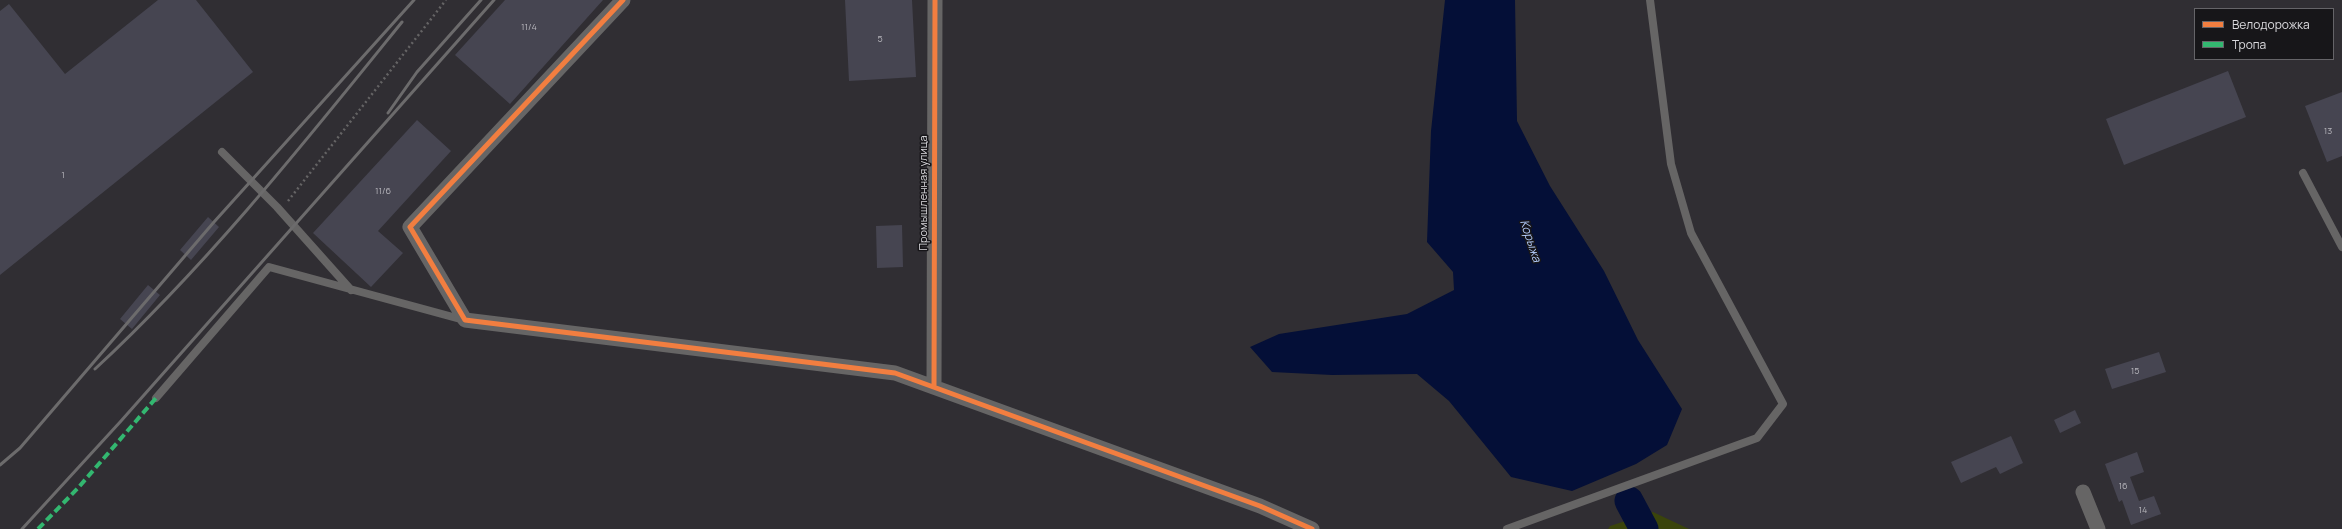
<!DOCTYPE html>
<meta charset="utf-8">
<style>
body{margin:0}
#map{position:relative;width:2342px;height:529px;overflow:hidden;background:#302e33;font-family:Manrope,sans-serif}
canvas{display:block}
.legend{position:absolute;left:2194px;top:8px;width:140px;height:52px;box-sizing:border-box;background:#171619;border:1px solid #656468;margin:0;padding:5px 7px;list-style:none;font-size:12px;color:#dbdade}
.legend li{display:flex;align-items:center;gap:8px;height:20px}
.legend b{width:20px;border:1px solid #656468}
</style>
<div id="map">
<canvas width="2342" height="529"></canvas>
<ul class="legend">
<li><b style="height:5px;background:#f27e40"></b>Велодорожка</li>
<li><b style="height:5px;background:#33b770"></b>Тропа</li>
</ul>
</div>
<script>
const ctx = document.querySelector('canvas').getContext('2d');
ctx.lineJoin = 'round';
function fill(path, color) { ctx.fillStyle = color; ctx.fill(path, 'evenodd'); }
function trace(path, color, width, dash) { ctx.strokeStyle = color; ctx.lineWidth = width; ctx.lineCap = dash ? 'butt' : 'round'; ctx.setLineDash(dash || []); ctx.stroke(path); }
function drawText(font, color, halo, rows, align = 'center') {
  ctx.font = font + ' Manrope,sans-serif'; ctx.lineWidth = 3; ctx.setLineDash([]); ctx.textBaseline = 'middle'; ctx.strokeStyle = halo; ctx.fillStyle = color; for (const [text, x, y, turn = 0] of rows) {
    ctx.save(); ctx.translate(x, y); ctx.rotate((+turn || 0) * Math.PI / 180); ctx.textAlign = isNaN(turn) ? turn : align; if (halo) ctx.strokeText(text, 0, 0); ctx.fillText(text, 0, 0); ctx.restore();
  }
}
fill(new Path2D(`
 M1653,512L1689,529H1608L1610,526Z`), '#3a440b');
fill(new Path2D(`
 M1445,0H1515L1517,121L1550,186L1604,271L1638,340L1682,409L1667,445L1636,464L1572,491L1511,477L1449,401L1417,374L1332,375L1272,372L1250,347L1279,334L1407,314L1454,290L1453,272L1427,242L1431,131Z`), '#040f37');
trace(new Path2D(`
 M1629,501L1644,529`), '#040f37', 29);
fill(new Path2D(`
 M158,0H196L253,72L0,275V11L9,4L65,74Z
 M505,0H603L510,104L455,55Z
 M845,0H912L916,77L849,81Z
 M2228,71L2246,117L2124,165L2106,119Z
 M2342,92V156L2327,162L2305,106Z
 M417,120L451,151L378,231L403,253L371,287L313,233Z
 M208,217L219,227L191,260L180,250Z
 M902,225L903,267L877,268L876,226Z
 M148,285L160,295L132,329L120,319Z
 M2159,352L2166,372L2112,389L2105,369Z
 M2075,410L2081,423L2060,433L2054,420Z
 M2011,436L2023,463L2000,474L1996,467L1961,483L1951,462Z
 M2137,452L2144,472L2130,477L2139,501L2154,496L2161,514L2131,525L2122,500L2119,502L2105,464Z`), '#464551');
trace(new Path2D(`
 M288,201L446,0`), '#656465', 2.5, [2, 3]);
trace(new Path2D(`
 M222,152L277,207L351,290
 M2303,173L2342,247
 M156,398L269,267L464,320
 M1507,529L1757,438L1783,404L1691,233L1671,164L1650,0`), '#666565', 8);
trace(new Path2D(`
 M623,0L410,227L465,320L895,373L1260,506L1312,529
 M934,386L935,0
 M2083,492L2098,529`), '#666565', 15);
trace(new Path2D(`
 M388,113L417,72L481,0
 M95,369C209,263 305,142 402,22
 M0,465L20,448L214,222L414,0
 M22,529L121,421L494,0`), '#6c6b6c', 3);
trace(new Path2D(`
 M38,529L78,488L156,398`), '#33b770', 4, [8, 4]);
trace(new Path2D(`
 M623,0L410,227L465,320L895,373L1260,506L1312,529
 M934,386L935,0`), '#f27e40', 5);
drawText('9px', '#b6b5bb', null, [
 ["11/4",529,27],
 ["5",880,39],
 ["13",2328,131],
 ["1",63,175],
 ["11/6",383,191],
 ["15",2135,371],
 ["16",2123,486],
 ["14",2143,510]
]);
drawText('11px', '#dbdade', '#171619', [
 ["Промышленная улица",924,193,-90]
]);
drawText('italic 12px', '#b0c8f7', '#171619', [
 ["Корыжа",1530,241,72]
]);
</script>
